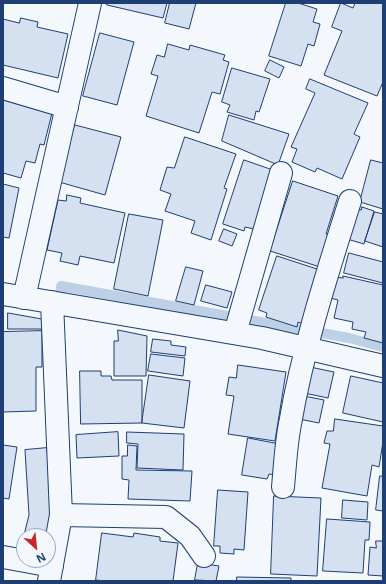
<!DOCTYPE html>
<style>
body{margin:0}
#map{position:relative;width:386px;height:584px;overflow:hidden;background:#f4f7fb;font-family:"Noto Sans",sans-serif}
canvas{display:block}
.frame{position:absolute;inset:0;border:4px solid #1d3f73;pointer-events:none}
.north{position:absolute;left:16px;top:528px;width:40px;height:40px;box-sizing:border-box;background:#f4f7fb;border:1px solid #9eadc5;border-radius:50%;rotate:153deg;font-size:11px;font-weight:700;line-height:16px;text-align:center;color:#1d3f73}
.north::after{content:'';display:block;margin:auto;width:14px;height:18px;background:#c62828;clip-path:polygon(50% 0,100% 100%,50% 72%,0 100%)}
</style>
<div id="map">
<canvas width="386" height="584"></canvas>
<div class="frame"></div>
<div class="north">N</div>
</div>
<script>
const ctx = document.querySelector('canvas').getContext('2d');
ctx.lineJoin = 'round';
function trace(path, color, width, dash) { ctx.strokeStyle = color; ctx.lineWidth = width; ctx.lineCap = dash ? 'butt' : 'round'; ctx.setLineDash(dash || []); ctx.stroke(path); }
function fill(path, color) { ctx.fillStyle = color; ctx.fill(path, 'evenodd'); }
trace(new Path2D(`
 M62,306L61,286L349,338L383,347`), '#bed0e5', 10);
const building = new Path2D(`
 M107,3H167L163,18L107,5Z
 M170,3H196L189,29L165,23Z
 M286,3H298L317,9L313,22L320,24L314,46L308,44L301,66L269,56Z
 M341,3L353,8L355,3H383V82L377,96L324,75L342,31L332,27Z
 M21,18L38,22L37,27L68,34L58,78L3,65V19L19,23Z
 M100,33L134,42L117,105L83,96Z
 M168,44L189,50L190,45L225,55L223,60L229,62L220,94L212,92L199,133L146,116L158,76L151,74L157,55L164,57Z
 M270,60L284,67L279,78L265,71Z
 M232,68L270,79L259,112L256,111L254,120L227,112L230,105L222,102Z
 M310,79L368,103L354,134L360,137L342,179L317,168L315,172L292,162L297,149L291,147L315,93L306,89Z
 M3,99L52,113L44,145L40,144L35,163L26,161L21,178L3,173Z
 M229,115L289,134L278,165L222,141Z
 M75,125L121,137L105,195L59,182Z
 M185,137L236,154L224,188L227,189L211,240L191,233L195,221L165,211L171,194L160,190L167,167L174,168Z
 M244,160L273,170L254,229L245,227L244,231L223,224Z
 M371,160L383,163V209L360,202Z
 M293,181L338,196L326,234L331,235L320,267L270,251Z
 M3,184L19,188L9,238L3,237Z
 M67,195L81,198L80,203L125,213L114,263L80,256L78,265L60,261L62,253L47,250L58,200L66,201Z
 M362,207L374,211L364,244L347,239L356,209L361,210Z
 M375,212L383,214V247L365,241Z
 M129,214L163,220L148,296L114,289Z
 M224,229L237,234L232,246L219,241Z
 M349,253L383,262V283L344,273Z
 M277,256L320,270L303,324L298,322L297,327L266,317L267,313L259,310Z
 M186,267L203,271L194,305L176,301Z
 M343,276L383,285V343L364,338L366,332L352,329L353,322L334,318L338,300L330,298L335,277L343,278Z
 M206,285L232,292L227,308L201,301Z
 M8,313L42,319V329H8Z
 M118,330L147,336L146,376H114V341H118Z
 M42,331V367H36V411L3,412V332Z
 M153,339L171,341V345L186,347L185,356L151,352Z
 M151,354L185,358L183,376L148,371Z
 M238,365L286,372L275,441L228,434L234,396L226,395L229,377L236,378Z
 M310,367L334,372L328,398L304,393Z
 M80,371H101V376H111L112,380H142V423L81,424Z
 M149,375L190,381L184,428L142,423Z
 M351,376L383,383V422L343,413Z
 M304,396L324,400L319,423L299,419Z
 M335,419L383,426V442L379,467L372,465L367,496L322,488L330,444L324,443L327,431H333Z
 M118,432L119,456L77,458L76,435Z
 M127,432L184,434L183,470L137,468L138,444L127,443Z
 M248,438L280,444L275,475L269,474L267,479L242,475Z
 M3,445L17,447L9,499L3,498Z
 M128,445L137,446L136,470L192,471L190,501L128,499L129,480L122,479V456H127Z
 M47,448L51,512L46,536H24V547H21L29,515L25,450Z
 M380,476H383V511L376,510Z
 M218,490L248,492L244,550L234,549V554L220,553V546H214Z
 M274,496L321,498L317,576L271,574Z
 M343,500L368,502L367,520L342,518Z
 M327,519L370,522L369,540H365L363,573L323,571Z
 M102,533L133,537L134,533L160,537V541L178,543L173,581H105L96,580Z
 M376,541H383V576L368,575L370,547L376,548Z
 M198,563L219,566L216,581L195,580Z
 M237,577L291,578V581H237Z`);
fill(building, '#d5e0f0');
trace(building, '#1d3f73', 1);
const minor = new Path2D(`
 M3,88L67,107
 M3,294L262,338L383,366
 M24,298L90,3
 M235,333L281,173
 M283,487C285,466 286,444 290,424C303,348 327,274 350,201
 M61,515L166,517L190,536L204,556
 M3,557L52,566
 M49,581L61,515L52,302`);
trace(minor, '#1d3f73', 24);
trace(minor, '#f4f7fb', 22);
</script>
